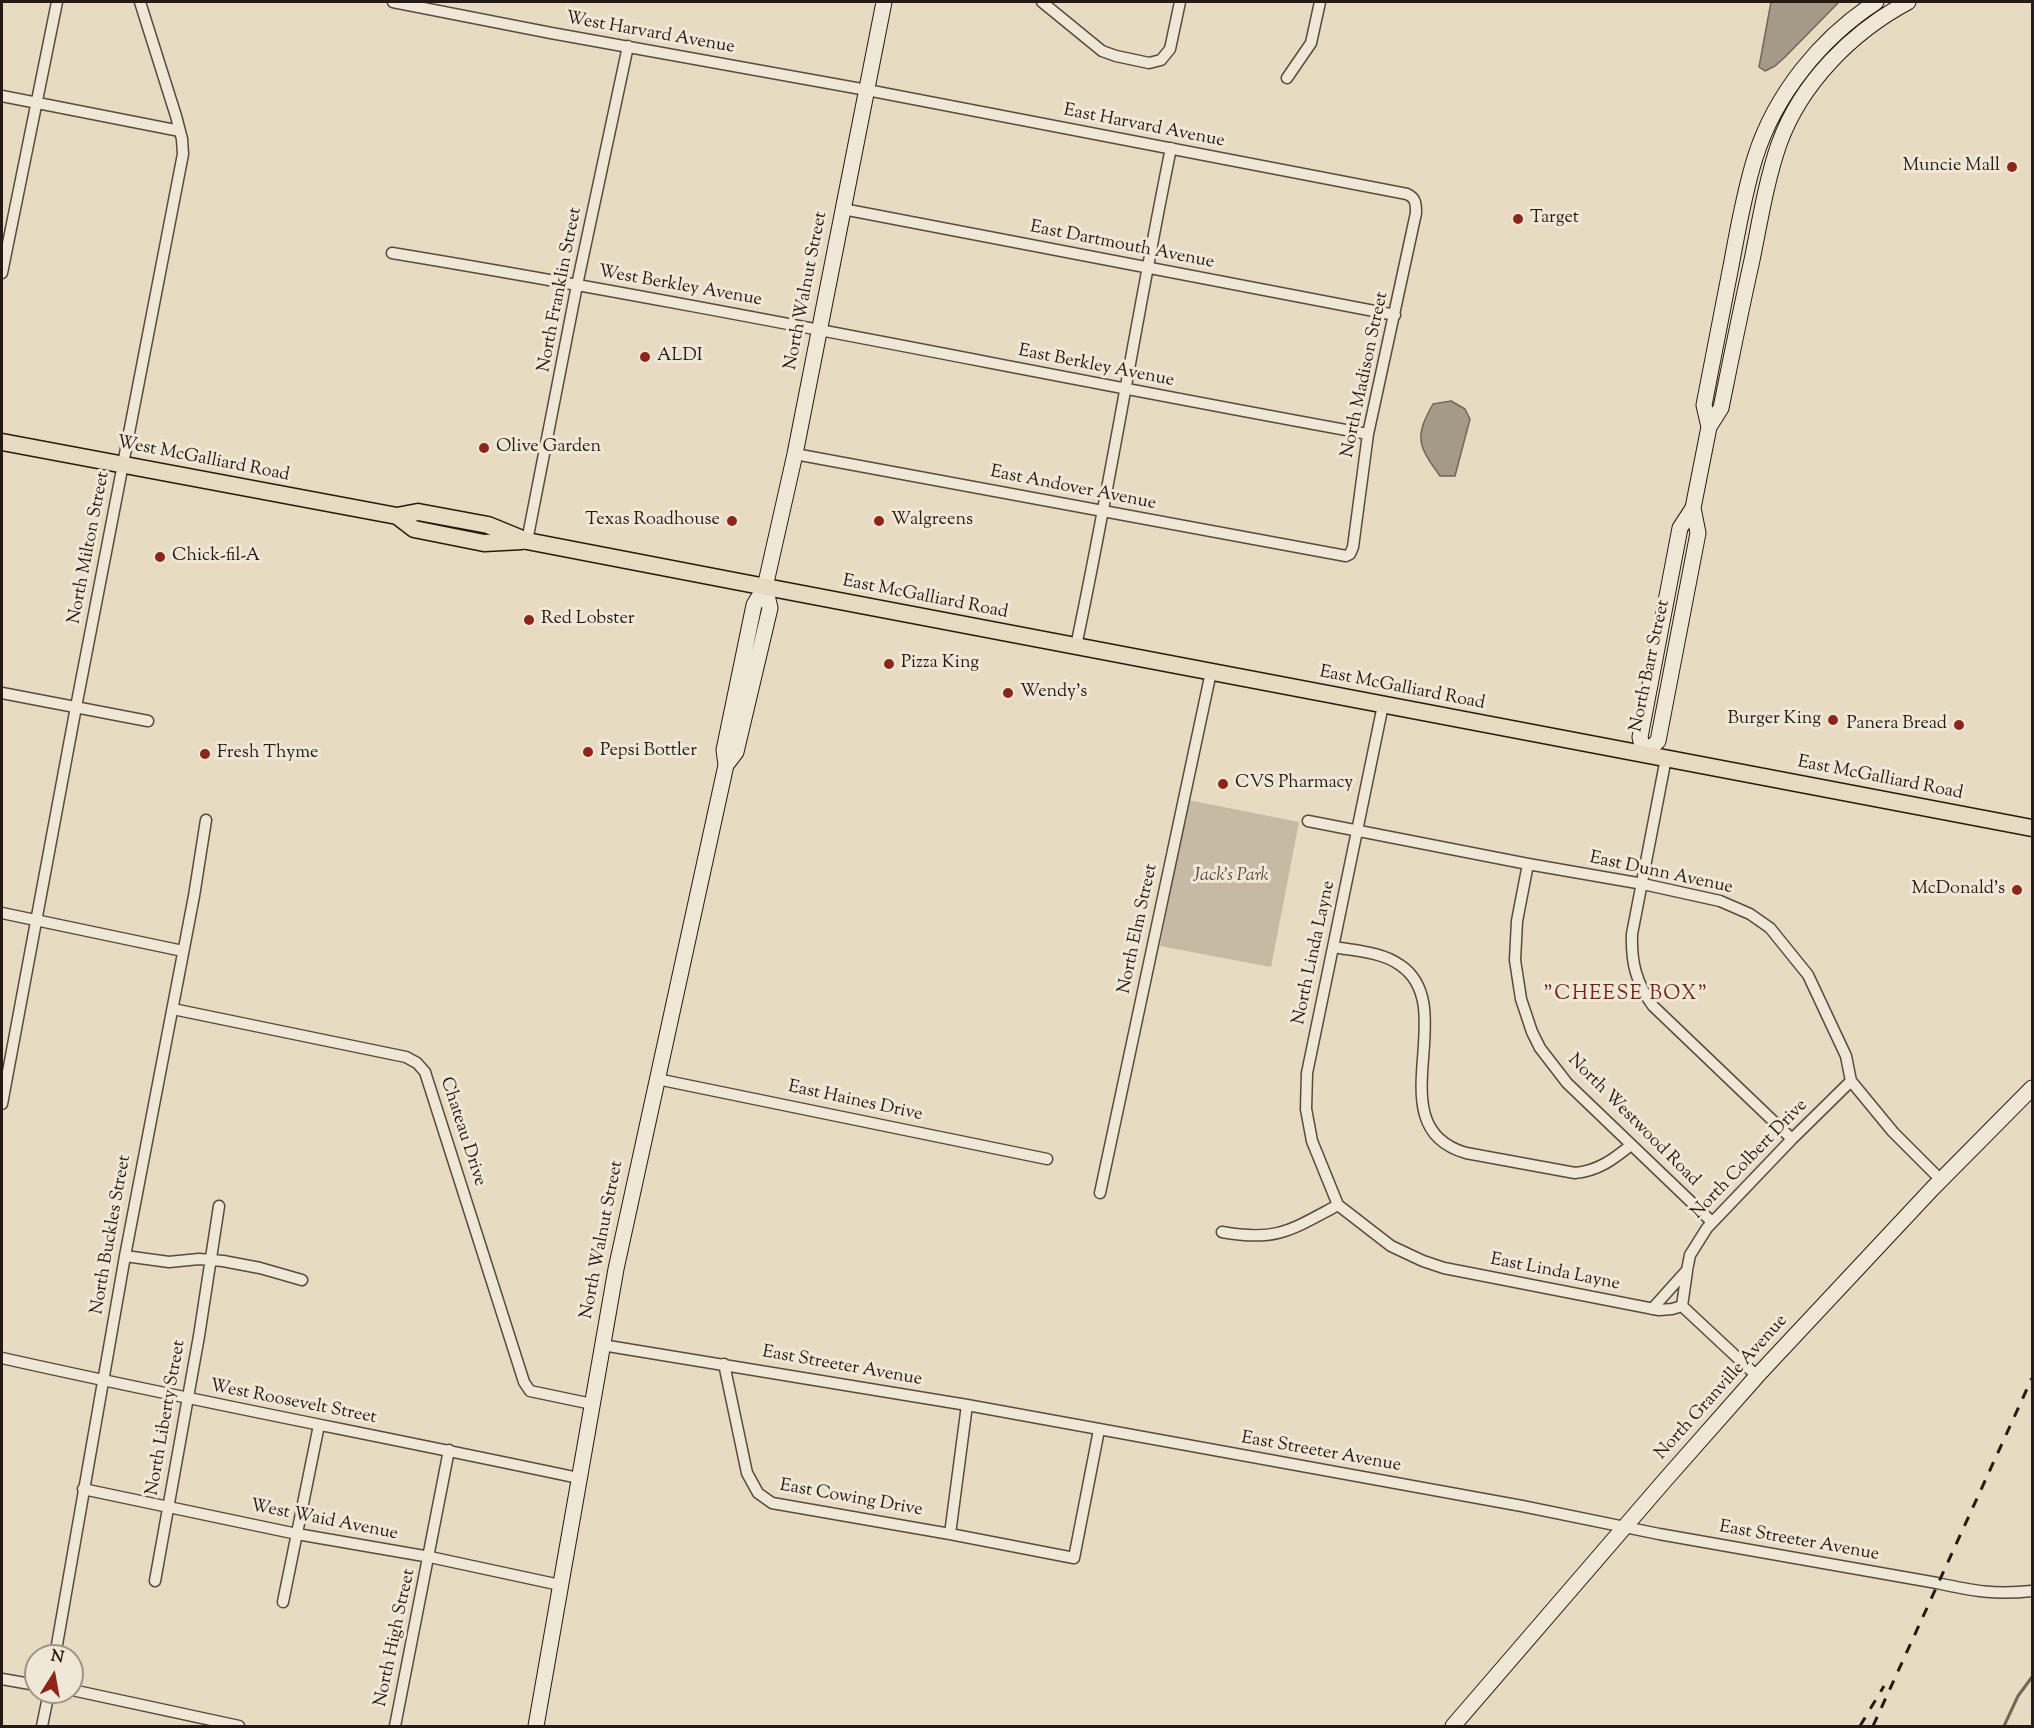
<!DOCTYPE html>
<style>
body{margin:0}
#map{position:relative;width:2034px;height:1728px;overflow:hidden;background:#e7dbc2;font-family:"Sorts Mill Goudy",serif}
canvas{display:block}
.frame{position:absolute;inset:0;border:3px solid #261b14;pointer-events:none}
.north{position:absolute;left:24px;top:1644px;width:60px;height:60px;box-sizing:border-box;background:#efe8d7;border:2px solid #9f9689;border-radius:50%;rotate:11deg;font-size:16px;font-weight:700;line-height:24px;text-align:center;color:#261b14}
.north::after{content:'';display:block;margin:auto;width:21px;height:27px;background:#8f2418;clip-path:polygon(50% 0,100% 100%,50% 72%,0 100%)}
</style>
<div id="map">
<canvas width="2034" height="1728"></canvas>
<div class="frame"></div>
<div class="north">N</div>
</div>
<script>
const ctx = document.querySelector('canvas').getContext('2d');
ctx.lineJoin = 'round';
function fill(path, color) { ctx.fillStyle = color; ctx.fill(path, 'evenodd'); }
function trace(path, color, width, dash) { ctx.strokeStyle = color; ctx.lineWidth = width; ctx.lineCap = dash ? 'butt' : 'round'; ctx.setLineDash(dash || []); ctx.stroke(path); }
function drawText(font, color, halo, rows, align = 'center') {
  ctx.font = font + ' "Sorts Mill Goudy",serif'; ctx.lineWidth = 6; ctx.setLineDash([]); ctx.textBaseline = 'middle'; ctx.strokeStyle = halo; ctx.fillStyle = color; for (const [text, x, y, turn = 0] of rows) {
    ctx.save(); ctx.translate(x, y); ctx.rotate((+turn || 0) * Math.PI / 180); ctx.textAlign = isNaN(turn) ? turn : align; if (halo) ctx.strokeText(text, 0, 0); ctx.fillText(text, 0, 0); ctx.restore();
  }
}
fill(new Path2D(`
 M1188,800L1299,822L1271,967L1160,946Z`), '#c6baa4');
const water = new Path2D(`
 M1771,2H1839L1784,58L1775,66L1765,71L1759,67Z
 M1451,401L1465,409L1470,419L1455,476H1440C1418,446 1414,437 1433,404Z`);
fill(water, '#a59a87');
trace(water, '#726759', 1.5);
trace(new Path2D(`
 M2004,1726L2018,1696L2032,1677`), '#726759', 3);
const street = new Path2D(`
 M393,2L551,33L867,90L1407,194C1416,198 1416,204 1416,213L1368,434L1353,547L1350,554L1346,556L795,454
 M1042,2L1102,51L1116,56L1149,63L1161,60L1170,49L1180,2
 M1287,78L1311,43L1320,2
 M2,96L180,131
 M843,209L1395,315
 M392,253C719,307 1043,375 1368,434
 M2,273L57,2
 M527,541L577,285L628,46
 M1076,646C1111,481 1137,314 1171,148
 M2,693L148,721
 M1383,705L1307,1073L1306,1109L1312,1141L1338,1205L1391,1246L1423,1261L1444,1268L1659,1310L1672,1309L1682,1306L1757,1376
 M1666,758L1632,934C1631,962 1636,983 1653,1006L1792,1139
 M1308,821L1528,864L1643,884L1720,901L1750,914L1770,928L1808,975L1846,1056L1851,1081L1893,1132L1941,1180
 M1528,864L1517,921L1515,960L1521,999L1532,1032L1540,1048L1567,1083L1712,1222
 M2,913L183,951
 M1334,947C1356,951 1382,952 1400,965C1463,1007 1375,1127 1466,1153L1575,1173C1598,1171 1614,1159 1631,1145
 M173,1009L406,1057L417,1063L425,1072L524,1382L530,1391L592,1404
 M657,1079L1047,1159
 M2,1104L76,707L183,154L182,139L176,116L140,2
 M1100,1193L1211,672
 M1222,1232C1277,1242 1291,1230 1338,1205
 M125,1256L169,1262L199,1259L223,1261L260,1268L302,1280
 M1682,1306L1687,1271
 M1652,1309L1687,1270L1690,1255L1707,1228L1792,1139L1851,1081
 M602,1345L967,1405L1522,1506L1659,1534L1937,1583C1974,1591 1994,1595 2032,1591
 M2,1358C193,1401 386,1437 578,1478
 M724,1364L747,1473L758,1493L772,1503L950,1534L1074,1558L1099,1430
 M83,1489L297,1534L430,1557L560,1585
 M950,1534L967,1405
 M155,1581L199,1336L219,1206
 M283,1602L319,1425
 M55,1656L125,1256L194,896L206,820
 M2,1679L36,1685
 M72,1690L239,1726
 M42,1726L49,1692
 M395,1726L449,1450`);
const secondary = new Path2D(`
 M1709,427L1704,405C1713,359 1722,312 1731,266C1738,229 1744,193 1755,158C1775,94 1821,38 1876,2
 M1644,754L1640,737L1680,528L1693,508L1709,427L1721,408C1731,359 1741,309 1752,260C1760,221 1766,182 1779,144C1801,83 1852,32 1908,2
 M1644,754L1658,741L1698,533L1693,508
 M726,765L736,752L770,608L765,587
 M536,1726L616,1269L726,765L724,750L754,605L765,587L795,454L884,2
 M1453,1726L1666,1479L1757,1376L1932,1189L2032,1088`);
const primary = new Path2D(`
 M2,442L397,516L418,512L488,525L527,541L745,583L2032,828
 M397,516L414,529L484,543L522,541`);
trace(street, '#564b40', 13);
trace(secondary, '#261b14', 17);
trace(primary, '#261b14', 19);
trace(street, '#efe8d7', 10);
trace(secondary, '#efe8d7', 15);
trace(primary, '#e7dbc2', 16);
trace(new Path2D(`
 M1860,1726L1884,1686
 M1873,1726L2032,1378`), '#261b14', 3, [10, 10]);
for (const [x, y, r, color] of [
 [2012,167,6,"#8f2418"],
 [1518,219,6,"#8f2418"],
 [645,357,6,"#8f2418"],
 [484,448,6,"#8f2418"],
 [732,521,6,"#8f2418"],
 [879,521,6,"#8f2418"],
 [160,557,6,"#8f2418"],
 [529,620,6,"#8f2418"],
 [889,664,6,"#8f2418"],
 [1008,693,6,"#8f2418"],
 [1833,720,6,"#8f2418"],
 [1959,725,6,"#8f2418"],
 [588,752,6,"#8f2418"],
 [205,754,6,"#8f2418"],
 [1223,784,6,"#8f2418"],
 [2017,890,6,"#8f2418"]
]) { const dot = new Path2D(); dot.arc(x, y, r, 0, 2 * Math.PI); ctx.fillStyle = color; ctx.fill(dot); trace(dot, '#efe8d7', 2); }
drawText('18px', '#261b14', '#efe8d7', [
 ["West Harvard Avenue",650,34,10],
 ["East Harvard Avenue",1144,127,11],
 ["East Dartmouth Avenue",1122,246,11],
 ["West Berkley Avenue",680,287,10],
 ["North Franklin Street",561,290,-79],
 ["North Walnut Street",807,291,-79],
 ["East Berkley Avenue",1096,367,11],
 ["North Madison Street",1366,375,-78],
 ["West McGalliard Road",203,460,11],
 ["East Andover Avenue",1073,489,11],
 ["North Milton Street",90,548,-79],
 ["East McGalliard Road",925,598,11],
 ["North Barr Street",1651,666,-78],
 ["East McGalliard Road",1402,689,11],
 ["East McGalliard Road",1880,779,11],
 ["East Dunn Avenue",1661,874,12],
 ["North Elm Street",1139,929,-78],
 ["North Linda Layne",1315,953,-78],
 ["East Haines Drive",855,1102,12],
 ["North Westwood Road",1633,1121,45],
 ["Chateau Drive",462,1132,72],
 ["North Colbert Drive",1750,1160,-46],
 ["North Buckles Street",112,1235,-80],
 ["North Walnut Street",603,1240,-79],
 ["East Linda Layne",1555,1273,11],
 ["East Streeter Avenue",842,1367,10],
 ["North Granville Avenue",1722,1388,-48],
 ["West Roosevelt Street",293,1403,11],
 ["North Liberty Street",167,1418,-80],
 ["East Streeter Avenue",1321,1453,10],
 ["East Cowing Drive",851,1499,10],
 ["West Waid Avenue",324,1521,11],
 ["East Streeter Avenue",1799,1542,10],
 ["North High Street",396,1638,-78]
]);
drawText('18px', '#261b14', '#efe8d7', [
 ["Muncie Mall",2000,167,"right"],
 ["Target",1530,219],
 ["ALDI",657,357],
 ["Olive Garden",496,448],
 ["Texas Roadhouse",720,521,"right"],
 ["Walgreens",891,521],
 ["Chick-fil-A",172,557],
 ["Red Lobster",541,620],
 ["Pizza King",901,664],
 ["Wendy's",1020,693],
 ["Burger King",1821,720,"right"],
 ["Panera Bread",1947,725,"right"],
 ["Pepsi Bottler",600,752],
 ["Fresh Thyme",217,754],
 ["CVS Pharmacy",1235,784],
 ["McDonald's",2005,890,"right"]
], 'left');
drawText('italic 18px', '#564b3f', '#efe8d7', [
 ["Jack's Park",1231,877]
]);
ctx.letterSpacing = '1.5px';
drawText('20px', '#7a1f14', '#efe8d7', [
 ["\"CHEESE BOX\"",1626,996]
]);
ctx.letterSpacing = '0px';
</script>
